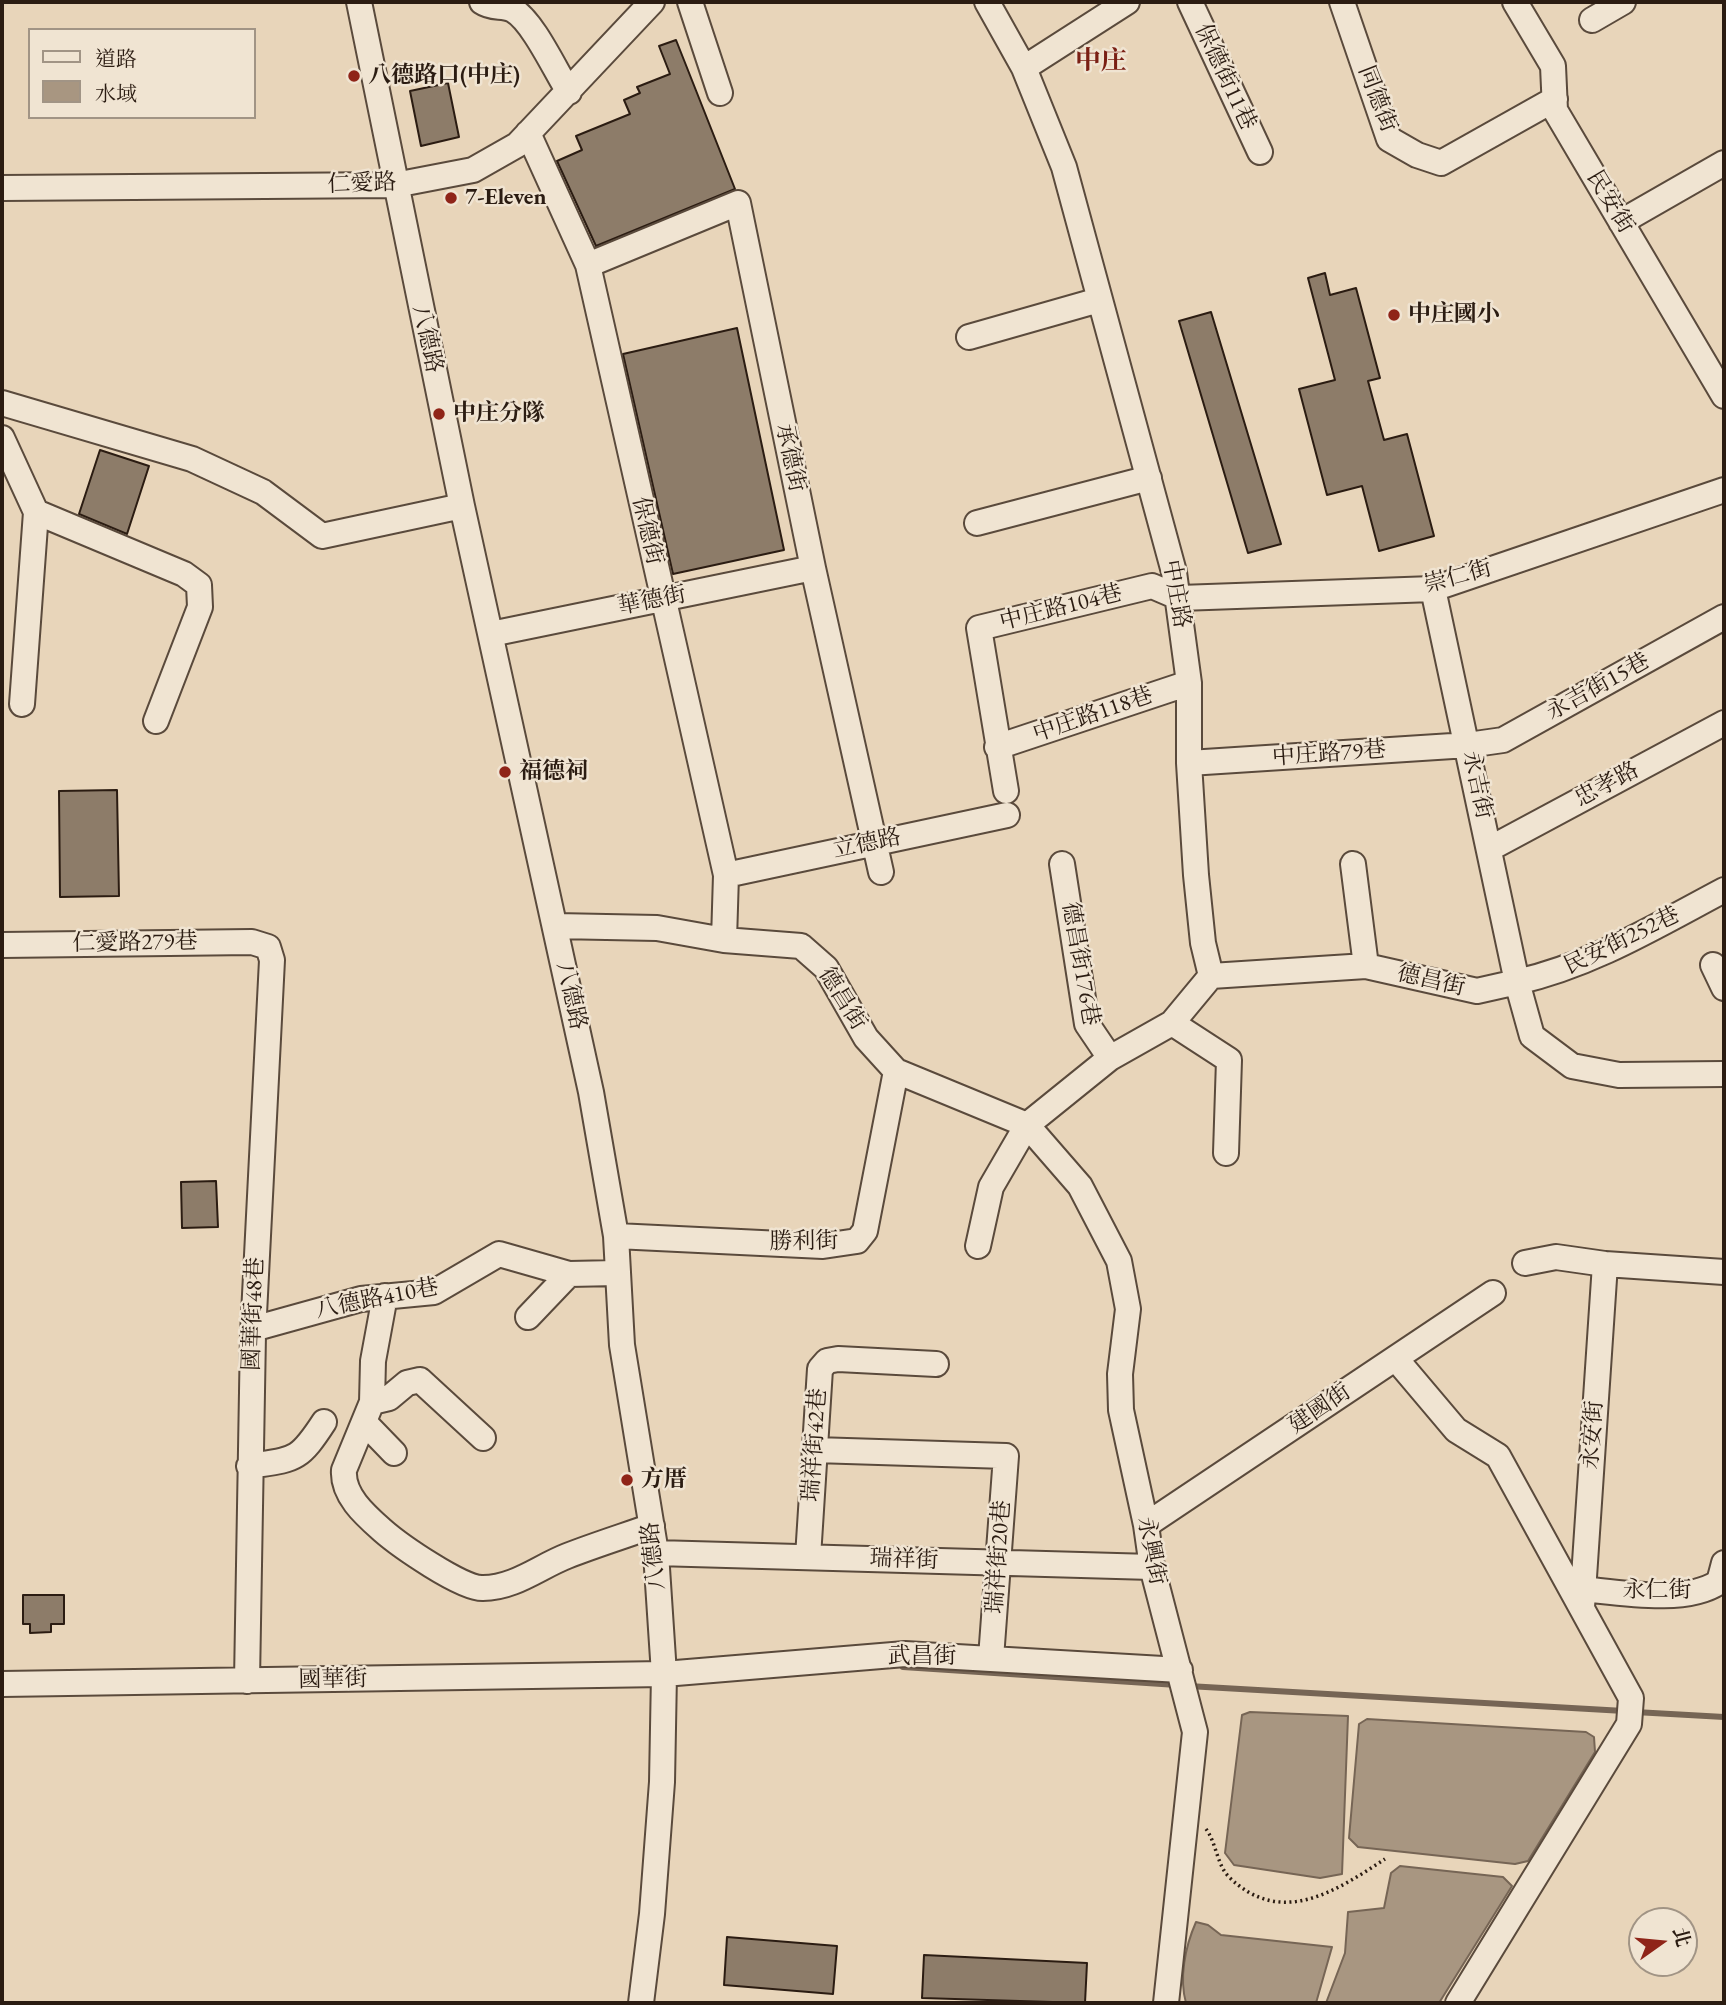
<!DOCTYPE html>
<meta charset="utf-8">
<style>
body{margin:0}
#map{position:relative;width:1726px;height:2005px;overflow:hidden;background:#e8d5ba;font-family:"EB Garamond","Noto Serif TC",serif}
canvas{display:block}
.frame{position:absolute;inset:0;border:4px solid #2b1c12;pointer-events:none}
.legend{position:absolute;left:28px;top:28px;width:228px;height:91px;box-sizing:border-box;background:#f0e4d2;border:2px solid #a19485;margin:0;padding:9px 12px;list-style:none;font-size:21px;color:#2b1c12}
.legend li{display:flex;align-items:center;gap:14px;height:35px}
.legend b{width:35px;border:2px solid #a19485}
.north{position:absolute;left:1628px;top:1907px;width:70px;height:70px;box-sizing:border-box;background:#f0e4d2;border:2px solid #a19485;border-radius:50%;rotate:75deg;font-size:19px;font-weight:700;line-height:28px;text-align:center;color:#2b1c12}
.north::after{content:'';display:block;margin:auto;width:24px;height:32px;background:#8f2418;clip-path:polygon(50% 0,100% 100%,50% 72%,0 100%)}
</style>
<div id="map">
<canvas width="1726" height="2005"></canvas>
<div class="frame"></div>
<ul class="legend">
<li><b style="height:9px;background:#f0e4d2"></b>道路</li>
<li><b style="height:19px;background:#a89681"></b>水域</li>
</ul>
<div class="north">北</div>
</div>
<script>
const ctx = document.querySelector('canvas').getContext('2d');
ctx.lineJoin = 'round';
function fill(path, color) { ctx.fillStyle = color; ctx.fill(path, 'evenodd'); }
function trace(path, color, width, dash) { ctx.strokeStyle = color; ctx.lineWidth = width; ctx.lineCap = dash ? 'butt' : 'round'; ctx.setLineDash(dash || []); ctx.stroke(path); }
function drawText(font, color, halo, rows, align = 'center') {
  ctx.font = font + ' "EB Garamond","Noto Serif TC",serif'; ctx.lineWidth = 5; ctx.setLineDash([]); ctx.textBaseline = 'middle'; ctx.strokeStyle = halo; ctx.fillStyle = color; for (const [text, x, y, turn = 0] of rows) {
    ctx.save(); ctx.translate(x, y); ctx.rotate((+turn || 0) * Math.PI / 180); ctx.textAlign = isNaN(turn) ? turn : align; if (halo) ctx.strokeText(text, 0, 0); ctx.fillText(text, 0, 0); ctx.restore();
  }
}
const water = new Path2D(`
 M1250,1712L1348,1716L1342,1874L1320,1878L1234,1865L1225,1853L1242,1715Z
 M1367,1719L1586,1732L1594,1737L1595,1752L1528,1861L1515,1864L1358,1847L1349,1838L1359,1724Z
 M1400,1866L1503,1877L1512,1886L1439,2003H1326L1345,1953L1348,1912L1384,1908L1391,1873Z
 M1196,1922L1208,1925L1221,1935L1332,1947L1316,2003H1186C1179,1978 1185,1947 1196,1922Z`);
fill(water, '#a89681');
trace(water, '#766555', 2);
trace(new Path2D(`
 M903,1667L1177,1685
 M1188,1686L1624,1711
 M1635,1712L1724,1717`), '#766555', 6);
const building = new Path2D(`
 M676,40L735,189L596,246L557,161L582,150L576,136L630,114L624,100L640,93L637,87L670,74L659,46Z
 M448,83L459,137L421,146L410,91Z
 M1325,273L1330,295L1356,288L1380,378L1368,381L1384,440L1407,434L1434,536L1379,551L1362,486L1327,495L1299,389L1335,380L1308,278Z
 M1211,312L1281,544L1248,553L1179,321Z
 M737,328L784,550L673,574L623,354Z
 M100,450L149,466L127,534L79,514Z
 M117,790L119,896L60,897L59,791Z
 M216,1181L218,1227L182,1228L181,1182Z
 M23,1595H64V1624H51V1632L30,1633V1624H23Z
 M727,1937L837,1946L833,1994L724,1985Z
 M924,1955L1087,1963L1085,2003L922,1998Z`);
fill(building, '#8d7c69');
trace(building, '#2b1c12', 2);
const minor = new Path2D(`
 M359,2L462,506L591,1092L616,1236L622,1345L656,1553L664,1674L662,1782L652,1914L641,2003
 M482,2C492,9 503,5 513,10C533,21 556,72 569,92
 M690,2L720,93
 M1190,2L1260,152
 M1342,2L1389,139L1417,155L1441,163L1555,99
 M1515,2L1553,66L1555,110L1724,396
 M1592,20L1623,2
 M1024,68L1127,2
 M528,133L588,265L726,875L724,940
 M2,188L395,185L473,170L517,145L652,2
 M1621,222L1724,163
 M588,265L738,203L813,568L881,872
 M969,337L1099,300
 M2,403L192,459L263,492L322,536L462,506
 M2,438L36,512L22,704
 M36,512L184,574L199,585L200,607L156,721
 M977,523L1149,478
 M1433,589L1517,982C1592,965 1656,926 1724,890
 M491,634L813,568
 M997,747L1189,683
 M1189,763L1468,745L1503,740L1724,617
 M1006,791L979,628L1152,586L1180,598L1433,589L1724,490
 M1491,848L1724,723
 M1062,864L1087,1024L1110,1058
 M1353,864L1366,966
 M726,875L1007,815
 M556,926L657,928L724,940L801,946L826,968L866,1038L896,1071L1027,1125L1080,1186L1119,1261L1128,1309L1120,1374L1121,1410L1146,1525L1152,1567L1195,1732L1166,2003
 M2,945L252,942L268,947L272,960L253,1334L247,1681
 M1713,965L1724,988
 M1211,976L1366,966L1477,991L1517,982L1532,1036L1572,1066L1619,1075L1724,1074
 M1172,1023L1229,1060L1226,1153
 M616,1236L823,1246L857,1241L865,1231L896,1071
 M978,1246L991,1187L1027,1125L1110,1058L1172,1023L1211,976L1203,943L1196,875L1189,763V683L1174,572L1064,167L1024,68L987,2
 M1525,1263L1556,1257L1605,1264L1724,1272
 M385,1296L373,1361L372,1402L344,1470C342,1495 365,1515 382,1530C399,1545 462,1589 483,1588C514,1588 539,1567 567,1556C595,1545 624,1536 652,1526
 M528,1317L569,1274
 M253,1329L361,1299L434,1292L499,1254L569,1274L617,1273
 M1396,1359L1456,1430L1498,1456L1631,1698L1629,1724L1458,2003
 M372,1402L389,1398L407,1383L420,1380L483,1438
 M364,1422L394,1453
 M815,1450L1006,1456L991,1658
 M249,1466C295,1459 298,1462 324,1422
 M1146,1525L1493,1293
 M656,1553L1152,1567
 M808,1557L820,1369L827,1361L838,1359L936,1364
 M1571,1588C1613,1591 1684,1606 1719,1582L1724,1563
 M1582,1607L1605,1264
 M2,1684L664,1674L905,1654L1180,1670`);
trace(minor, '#5a4a3c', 28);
trace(new Path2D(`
 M1206,1829C1216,1842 1217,1865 1229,1877C1281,1928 1336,1891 1385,1859`), '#2b1c12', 3.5, [2, 3.5]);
trace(minor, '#f0e4d2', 24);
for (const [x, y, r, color] of [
 [354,76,7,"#8f2418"],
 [451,198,7,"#8f2418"],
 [1394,315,7,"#8f2418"],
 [439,414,7,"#8f2418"],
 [505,772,7,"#8f2418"],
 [627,1480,7,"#8f2418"]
]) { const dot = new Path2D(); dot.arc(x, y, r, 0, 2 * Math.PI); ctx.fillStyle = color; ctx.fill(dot); trace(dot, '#f0e4d2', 2.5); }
drawText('bold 23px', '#2b1c12', '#f0e4d2', [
 ["八德路口(中庄)",368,76],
 ["7-Eleven",465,198],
 ["中庄國小",1408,315],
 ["中庄分隊",453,414],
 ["福德祠",519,772],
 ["方厝",641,1480]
], 'left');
drawText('23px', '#2b1c12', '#f0e4d2', [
 ["保德街11巷",1225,77,65],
 ["同德街",1377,99,69],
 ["仁愛路",362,184,-2],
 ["民安街",1610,202,59],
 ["八德路",427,339,78],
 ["承德街",790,458,78],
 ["保德街",647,531,77],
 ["崇仁街",1458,577,-15],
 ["中庄路",1176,594,80],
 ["華德街",652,601,-11],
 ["中庄路104巷",1061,608,-14],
 ["永吉街15巷",1598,687,-29],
 ["中庄路118巷",1093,715,-19],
 ["中庄路79巷",1329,754,-4],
 ["永吉街",1477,785,78],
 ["忠孝路",1607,785,-28],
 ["立德路",867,844,-12],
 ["民安街252巷",1622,941,-26],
 ["仁愛路279巷",135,943,-1],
 ["德昌街176巷",1080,964,80],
 ["德昌街",1431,981,13],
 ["八德路",571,996,78],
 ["德昌街",842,999,58],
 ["勝利街",804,1242,-1],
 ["八德路410巷",377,1299,-11],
 ["國華街48巷",254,1314,-88],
 ["建國街",1320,1409,-34],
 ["永安街",1593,1435,-86],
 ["瑞祥街42巷",815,1445,-86],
 ["永興街",1151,1551,79],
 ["八德路",654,1556,-96],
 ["瑞祥街20巷",999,1557,-86],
 ["瑞祥街",904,1560,2],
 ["永仁街",1657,1591],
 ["武昌街",922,1657],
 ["國華街",333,1680,-1]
]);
drawText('bold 26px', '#7a1f14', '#f0e4d2', [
 ["中庄",1101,62]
]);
</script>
